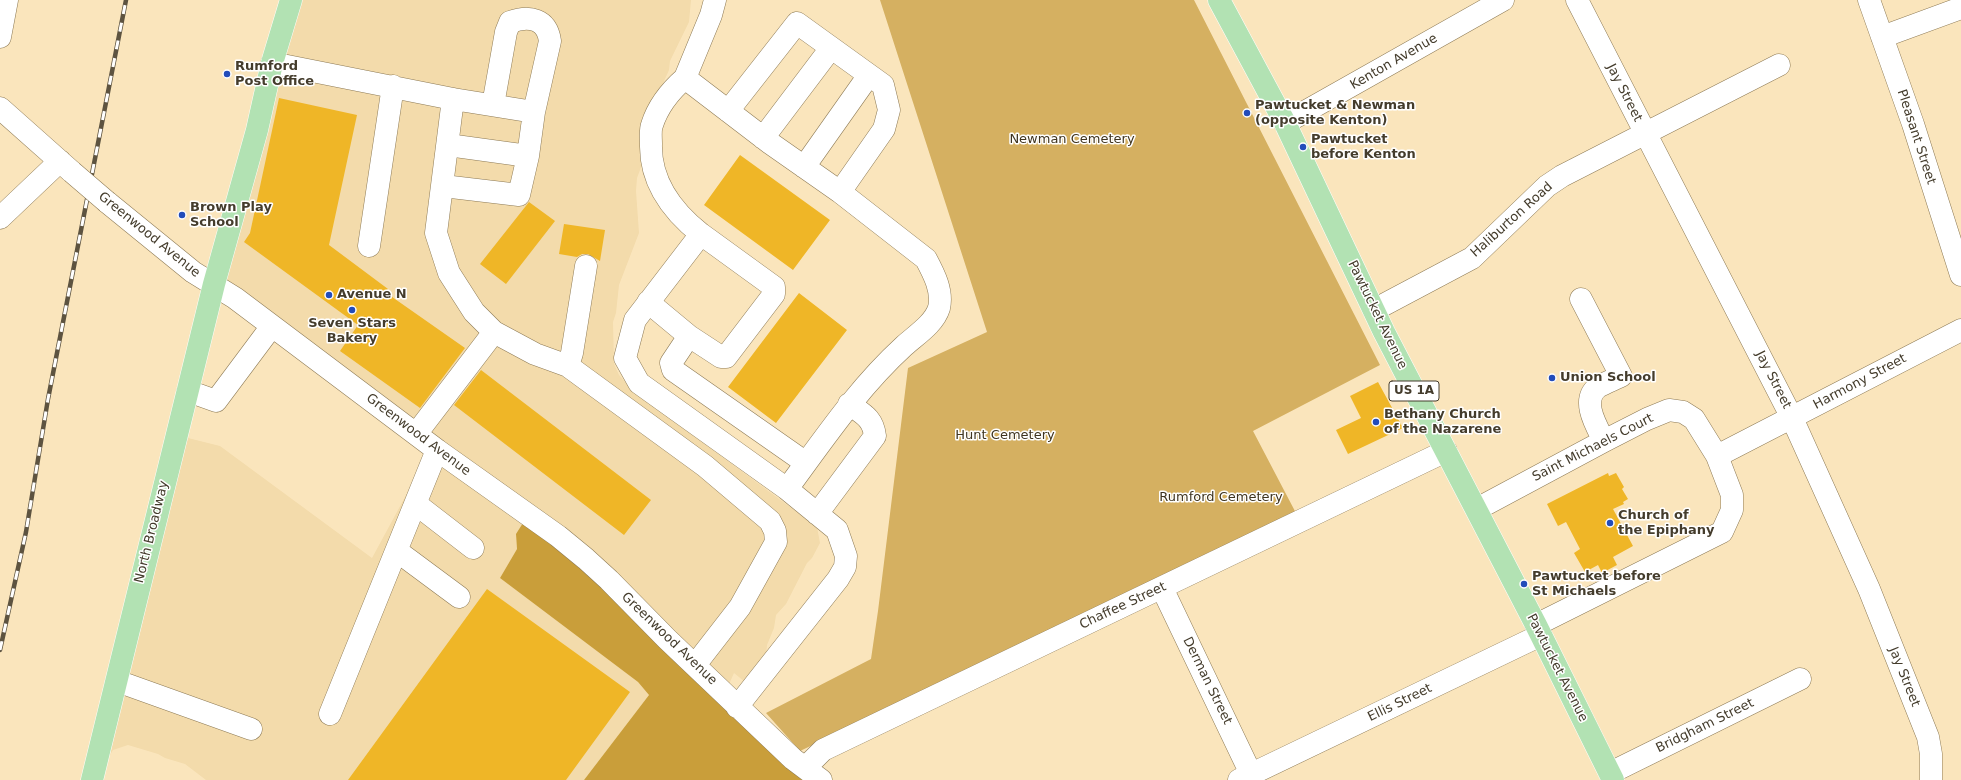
<!DOCTYPE html>
<style>
body{margin:0}
canvas{display:block;background:#fae5bc}
</style>
<canvas width="1961" height="780"></canvas>
<script>
const ctx = document.querySelector('canvas').getContext('2d');
ctx.lineJoin = 'round';
function fill(path, color) { ctx.fillStyle = color; ctx.fill(path, 'evenodd'); }
function trace(path, color, width, dash) { ctx.strokeStyle = color; ctx.lineWidth = width; ctx.lineCap = dash ? 'butt' : 'round'; ctx.setLineDash(dash || []); ctx.stroke(path); }
function drawText(font, color, halo, rows, align = 'center') {
  ctx.font = font + ' "DejaVu Sans",sans-serif'; ctx.lineWidth = 3; ctx.setLineDash([]); ctx.textBaseline = 'middle'; ctx.strokeStyle = halo; ctx.fillStyle = color; for (const [text, x, y, turn = 0] of rows) {
    ctx.save(); ctx.translate(x, y); ctx.rotate((+turn || 0) * Math.PI / 180); ctx.textAlign = isNaN(turn) ? turn : align; if (halo) ctx.strokeText(text, 0, 0); ctx.fillText(text, 0, 0); ctx.restore();
  }
}
fill(new Path2D(`
 M293,0H691L689,22L670,61L669,70L652,108L643,162L637,178L636,191L639,233L619,285L616,313L613,322L614,364L619,375L633,391L817,527L820,543L812,558L807,563L786,604L776,615L774,628L767,645L765,669L745,682L734,673L726,691L516,534L517,549L500,578L638,682L649,695L584,780H206L185,764L165,758L158,754L128,745L113,750L105,764L180,436L220,446L372,558L431,449L214,292Z`), '#f3dbab');
fill(new Path2D(`
 M880,0H1194L1380,365L1253,431L1297,515L800,751L766,713L871,659L878,611L908,368L987,332Z`), '#d5b061');
fill(new Path2D(`
 M528,515L823,780H584L649,695L638,682L500,578L517,549L516,534Z`), '#c99e3a');
fill(new Path2D(`
 M279,98L357,115L329,245L388,289L385,292L465,348L420,408L340,351L358,325L244,242L250,233Z
 M740,155L830,220L793,270L704,205Z
 M529,202L555,221L506,284L480,264Z
 M564,224L605,230L600,261L588,254H582L577,257L559,254Z
 M799,293L847,330L776,423L728,387Z
 M481,370L651,500L624,535L454,405Z
 M1378,382L1403,428L1348,454L1336,430L1361,418L1350,396Z
 M1608,473L1609,476L1616,473L1624,487L1622,489L1628,499L1623,502L1624,504L1613,509L1633,546L1613,557L1617,565L1602,573L1598,565L1585,572L1574,553L1580,549L1566,522L1558,526L1547,504Z
 M487,589L630,692L566,780H348Z`), '#efb627');
const minor = new Path2D(`
 M715,0L711,15L685,78L770,143L840,192L926,259C934,274 943,291 939,308C934,324 916,335 904,346C858,388 824,439 787,489L837,530L846,556L845,567L838,579L737,707
 M1577,0L1792,418L1869,589L1928,737L1931,754V780
 M1869,0L1913,124L1961,275
 M0,37L7,0
 M1882,37L1961,8
 M272,63L453,99L534,112L528,156L519,195L443,186
 M685,78C670,91 658,106 652,125C650,130 651,138 651,144C650,182 672,211 701,234L635,320L625,358L639,383L787,489
 M453,99L436,233L449,273L474,312L494,332L535,354L568,366L705,466L770,521L775,531L776,542L740,607L695,665
 M493,105L506,32L510,22C530,15 547,19 550,41L534,112
 M0,108L72,172
 M728,111L797,23L883,85L889,110L884,129L840,192
 M1285,123L1503,0
 M763,138L831,48
 M448,145L528,156
 M804,167L869,75
 M107,202L193,272L235,298L437,450L558,536L586,559L609,580L667,639L793,759L821,780
 M0,218L60,161
 M701,234L774,287V294L726,357H721L689,336L671,363L673,370L806,463
 M369,246L393,86
 M1581,299L1621,376C1613,380 1605,383 1598,387C1580,400 1597,427 1604,441
 M648,302L689,336
 M1374,310L1472,258L1547,186L1562,176L1779,65
 M568,366L572,353L586,266
 M188,391L216,401L272,326
 M416,434L494,332
 M1717,456L1961,330
 M416,504L473,548
 M1477,509L1604,441L1647,419L1669,410L1683,412L1694,419L1717,456L1732,495V510L1722,532L1536,625
 M817,514L875,436C873,418 863,414 849,404
 M397,551L459,597
 M1162,588L1251,774
 M117,681L251,729
 M330,714L437,450
 M805,768L823,750L1446,451
 M1610,773L1800,679
 M1239,780L1541,635`);
const major = new Path2D(`
 M1219,0L1285,123L1384,332L1536,625L1613,780
 M92,780L214,284L257,130L272,63L291,0`);
trace(minor, '#8d7a55', 23);
trace(major, '#fff', 23);
trace(minor, '#fff', 22);
trace(major, '#b2e2b3', 22);
const rail = new Path2D(`
 M0,650L26,532L48,399L126,0`);
trace(rail, '#5d5340', 4.5);
trace(rail, '#fff', 3, [9]);
const minorBridge = new Path2D(`
 M72,172L107,202`);
trace(minorBridge, '#8d7a55', 23, []);
trace(minorBridge, '#fff', 22);
for (const [x, y, r, color] of [
 [227,74,4,"#224cba"],
 [1247,113,4,"#224cba"],
 [1303,147,4,"#224cba"],
 [182,215,4,"#224cba"],
 [329,295,4,"#224cba"],
 [352,310,4,"#224cba"],
 [1552,378,4,"#224cba"],
 [1376,422,4,"#224cba"],
 [1610,523,4,"#224cba"],
 [1524,584,4,"#224cba"]
]) { const dot = new Path2D(); dot.arc(x, y, r, 0, 2 * Math.PI); ctx.fillStyle = color; ctx.fill(dot); trace(dot, '#fff', 1.5); }
for (const [x, y, w] of [
 [1414,391,50]
]) { const box = new Path2D(); box.roundRect(x - w / 2, y - 10, w, 20, 3); ctx.fillStyle = '#fff'; ctx.fill(box); trace(box, '#443c2c', 1); }
drawText('bold 12px', '#443c2c', null, [
 ["US 1A",1414,391]
]);
drawText('13px', '#443c2c', '#fff', [
 ["Kenton Avenue",1394,62,-30],
 ["Jay Street",1624,93,63],
 ["Pleasant Street",1916,137,72],
 ["Haliburton Road",1512,220,-42],
 ["Greenwood Avenue",149,235,39],
 ["Pawtucket Avenue",1377,315,64],
 ["Jay Street",1773,380,63],
 ["Harmony Street",1860,382,-28],
 ["Greenwood Avenue",418,435,37],
 ["Saint Michaels Court",1593,448,-27],
 ["North Broadway",152,532,-76],
 ["Chaffee Street",1123,606,-25],
 ["Greenwood Avenue",669,639,44],
 ["Pawtucket Avenue",1557,668,63],
 ["Jay Street",1904,677,68],
 ["Derman Street",1207,681,64],
 ["Ellis Street",1400,703,-26],
 ["Bridgham Street",1705,726,-26]
]);
drawText('bold 13px', '#443c2c', '#fff', [
 ["Rumford",235,67],
 ["Post Office",235,82],
 ["Pawtucket & Newman",1255,106],
 ["(opposite Kenton)",1255,121],
 ["Pawtucket",1311,140],
 ["before Kenton",1311,155],
 ["Brown Play",190,208],
 ["School",190,223],
 ["Avenue N",337,295],
 ["Seven Stars",352,324,"center"],
 ["Bakery",352,339,"center"],
 ["Union School",1560,378],
 ["Bethany Church",1384,415],
 ["of the Nazarene",1384,430],
 ["Church of",1618,516],
 ["the Epiphany",1618,531],
 ["Pawtucket before",1532,577],
 ["St Michaels",1532,592]
], 'left');
drawText('13px', '#3f341f', '#fff', [
 ["Newman Cemetery",1072,140],
 ["Hunt Cemetery",1005,436],
 ["Rumford Cemetery",1221,498]
]);
</script>
